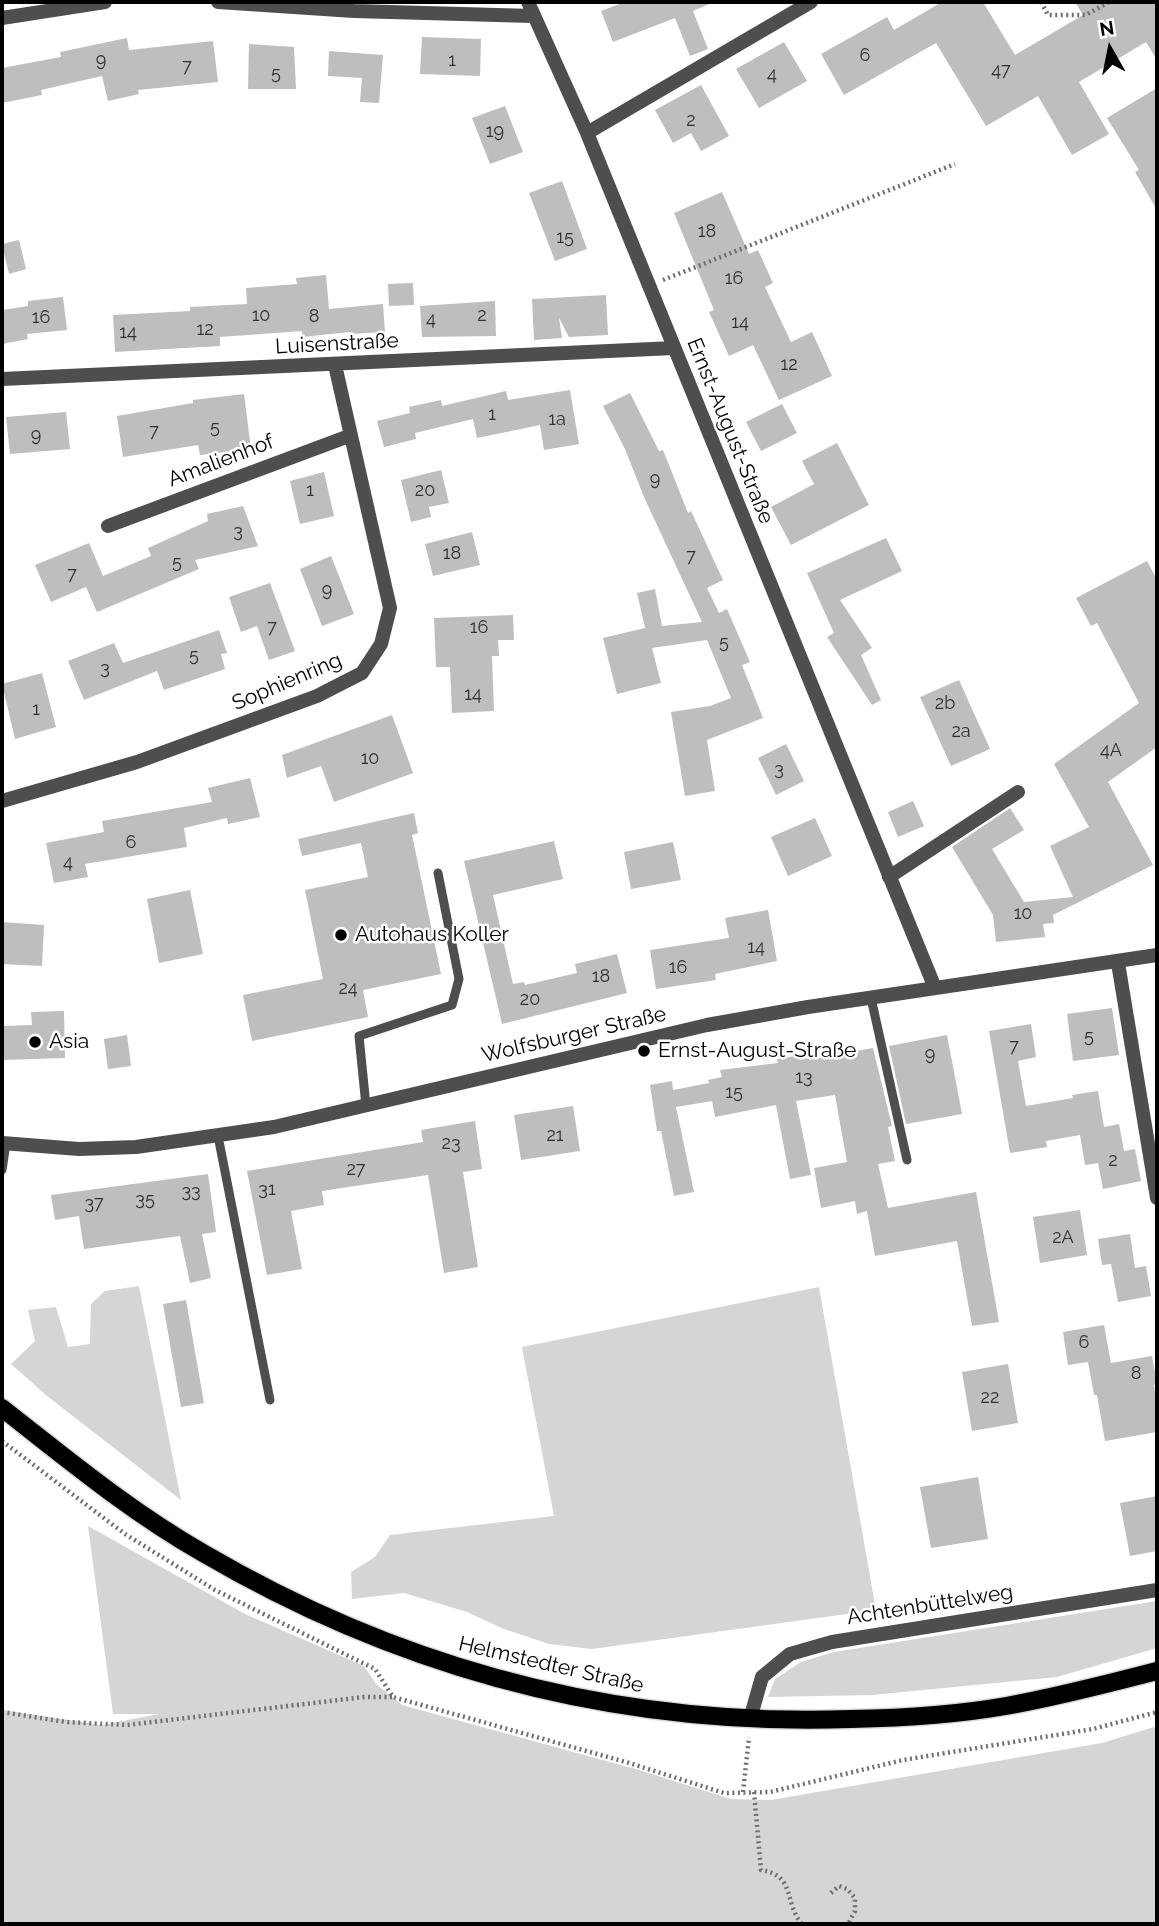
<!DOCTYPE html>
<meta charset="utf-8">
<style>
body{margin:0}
#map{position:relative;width:1159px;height:1926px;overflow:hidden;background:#fff;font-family:Raleway,sans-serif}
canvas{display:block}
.frame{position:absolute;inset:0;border:4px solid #000;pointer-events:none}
.north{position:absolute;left:1075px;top:14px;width:70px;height:70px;-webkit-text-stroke:5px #fff;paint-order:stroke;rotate:351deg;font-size:19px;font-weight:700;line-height:28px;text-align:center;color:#000}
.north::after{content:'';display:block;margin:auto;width:24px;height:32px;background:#000;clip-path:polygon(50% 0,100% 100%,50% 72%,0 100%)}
</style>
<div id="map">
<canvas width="1159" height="1926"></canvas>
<div class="frame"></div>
<div class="north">N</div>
</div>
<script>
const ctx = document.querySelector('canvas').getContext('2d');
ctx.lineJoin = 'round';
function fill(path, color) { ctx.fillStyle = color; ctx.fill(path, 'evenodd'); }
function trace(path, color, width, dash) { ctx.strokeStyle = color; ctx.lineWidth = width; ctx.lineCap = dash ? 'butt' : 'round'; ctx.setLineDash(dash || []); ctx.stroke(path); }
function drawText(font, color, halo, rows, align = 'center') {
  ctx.font = font + ' Raleway,sans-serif'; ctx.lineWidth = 5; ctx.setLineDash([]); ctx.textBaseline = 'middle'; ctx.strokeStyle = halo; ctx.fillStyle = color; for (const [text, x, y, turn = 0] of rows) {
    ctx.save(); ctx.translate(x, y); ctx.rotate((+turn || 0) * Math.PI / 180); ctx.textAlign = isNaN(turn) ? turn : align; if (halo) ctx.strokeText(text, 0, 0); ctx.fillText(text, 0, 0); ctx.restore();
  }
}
fill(new Path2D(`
 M139,1286L181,1500L47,1396L11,1364L35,1341L28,1310L56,1307L68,1347L90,1344L91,1304L105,1291Z
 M819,1287L876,1610L592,1649L549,1644L504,1629L467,1612L404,1593L352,1599L351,1572L375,1557L390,1535L554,1516L522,1347Z
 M88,1526L245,1614L364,1666L376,1684L402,1705L639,1770L731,1799L771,1800L1102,1743L1157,1726V1924H2V1710L102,1725L159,1714H113Z
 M1157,1601V1648L1057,1677L872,1695L768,1697L775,1679L801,1662L834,1652Z`), '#d5d5d5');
fill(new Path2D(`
 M625,2H714L693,11L708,49L690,56L675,18L613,42L601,11Z
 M942,2H983L1015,55L1083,15L1075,2H1157V60L1146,42L1079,82L1109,134L1072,155L1038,96L986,126L936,43L844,95L821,54L887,17L894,30Z
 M422,37L481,39L480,76L420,74Z
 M127,38L129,50L213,41L218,82L138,90L139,94L108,101L102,76L41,90L42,95L2,103V68L61,57L60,52Z
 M784,42L807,81L759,108L736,69Z
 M249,44L294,47L296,89H248Z
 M329,51L383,55L379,103L360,102L362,78L328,76Z
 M701,85L729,136L701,151L691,133L673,143L655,110Z
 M1157,88V210L1135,172L1139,170L1107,118Z
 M505,106L523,152L490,164L472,118Z
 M562,181L587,249L555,261L529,193Z
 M722,192L749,254L758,250L773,283L765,287L791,342L812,332L832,376L779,400L753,345L729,356L709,312L714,310L674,213Z
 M19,240L26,269L9,274L2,244Z
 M326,275L329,309L383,304L385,332L351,334L350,332L302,337V331L220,337V346L115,352L113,315L190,311V307L247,304L246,288L297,284L296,278Z
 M413,283L414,305L389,306L388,284Z
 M606,295L608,335L569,337L559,318L562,338L534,340L532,299Z
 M63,297L67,330L27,334L28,339L2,344V310L28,306V301Z
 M495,301L496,336L422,337L420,306Z
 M570,390L579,444L544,450L540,425L477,438L473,419L415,433L416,439L384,447L377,421L410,413L409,407L441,400L442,406L506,391L508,400Z
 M630,393L659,451L663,450L688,513L691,511L723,580L707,588L719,613L727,609L750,662L742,665L763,718L707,740L715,791L685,796L671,712L710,706L731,698L707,640L652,648L661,683L617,694L603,638L645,628L637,593L655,589L662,626L702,622L644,497L625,449L603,406Z
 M244,394L251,449L200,455L198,445L123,457L117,416L193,403V400Z
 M782,404L797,433L761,451L746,422Z
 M66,412L70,449L10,454L6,417Z
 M837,443L869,505L791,545L771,507L814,484L802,461Z
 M441,470L449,503L429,507L431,517L411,522L401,480Z
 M324,472L334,516L300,524L290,481Z
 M243,506L258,546L195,560L199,569L97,612L86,587L51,602L35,565L89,543L103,576L151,556L148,548L208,521L207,514Z
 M472,532L480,565L433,576L425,544Z
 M886,538L902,571L840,600L872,648L861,655L881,700L872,705L827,637L834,633L807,573Z
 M331,556L354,614L322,626L300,569Z
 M1147,561L1157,580V747L1108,782L1153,865L1053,915L1054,923L1043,924L1045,937L996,942L993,915L952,847L1010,808L1024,830L992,849L1024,902L1073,897L1050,846L1089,827L1054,764L1139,703L1097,623L1091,626L1076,598Z
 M270,583L295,651L269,660L257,626L241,632L229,597Z
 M513,615L514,640H498L499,656H492L494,711L452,713L450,667H436L434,618Z
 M219,630L227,653L221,654L225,669L164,690L157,671L84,700L68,661L114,643L123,663Z
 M42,673L56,727L15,739L2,684Z
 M959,680L990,749L951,766L920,697Z
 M392,715L413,773L334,802L321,766L287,778L282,755Z
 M786,744L804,781L776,795L758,758Z
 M250,778L260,817L228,824L227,818L184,828L187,847L85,864L88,877L54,883L46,843L104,832L102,821L212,802L208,788Z
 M913,801L924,826L898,837L888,812Z
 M414,813L418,833L412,835L441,974L363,990L368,1017L252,1041L243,995L323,979L305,890L368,877L361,843L302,856L298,839Z
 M815,818L832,856L788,876L771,837Z
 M554,841L563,879L493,895L513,984L524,982L525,985L577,973L575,964L617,954L627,993L502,1024L464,861Z
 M673,842L681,880L631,889L624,852Z
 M190,890L203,954L159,963L147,899Z
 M768,910L777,961L715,974L716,980L656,989L650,950L729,938L725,918Z
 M2,922L44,925L42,966L2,964Z
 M1112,1008L1119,1055L1073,1061L1067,1014Z
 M64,1011L65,1058L2,1060V1026L32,1025L31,1012Z
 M1031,1024L1036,1057L1018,1061L1026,1106L1073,1098L1072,1095L1098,1091L1104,1127L1119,1124L1124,1151L1135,1149L1141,1181L1103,1189L1098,1163L1085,1165L1080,1135L1046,1141L1047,1147L1010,1153L989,1031Z
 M127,1035L131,1066L108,1069L104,1039Z
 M947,1035L962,1114L906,1124L889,1046Z
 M873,1048L892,1126L888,1127L895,1161L878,1164L888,1208L976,1192L999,1322L972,1326L957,1241L875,1256L867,1211L857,1214L855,1201L821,1208L814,1168L847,1162L835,1095L796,1101L811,1175L790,1179L776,1105L715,1117L712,1101L676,1107L694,1192L674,1196L661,1131H657L650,1085L672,1081L673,1090L709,1083L708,1080L722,1077L720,1070L778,1063L777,1059L801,1055L802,1059L817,1057V1058Z
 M573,1106L580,1151L521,1160L514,1115Z
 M475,1121L482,1169L463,1172L478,1267L444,1273L428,1175L322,1191L324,1205L291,1211L302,1269L267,1275L247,1171L423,1142L421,1130Z
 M208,1174L216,1232L202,1234L211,1278L190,1283L180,1236L84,1249L79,1216L55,1220L51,1195Z
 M1080,1210L1087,1255L1040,1263L1033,1217Z
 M1130,1234L1135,1268L1146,1266L1151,1296L1118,1302L1111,1264L1102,1265L1098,1239Z
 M186,1300L204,1403L181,1407L163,1304Z
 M1104,1325L1111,1363L1152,1356L1157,1384L1154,1385L1157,1406V1432L1105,1441L1097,1395H1094L1088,1362L1068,1365L1063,1332Z
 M1008,1364L1018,1423L972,1431L962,1372Z
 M978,1477L988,1539L931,1548L920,1487Z
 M1157,1496V1551L1130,1556L1120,1503Z`), '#bebebe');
const primary = new Path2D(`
 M2,1408C67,1459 131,1512 203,1553C403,1670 619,1727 851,1719C902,1718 955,1715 1006,1706C1057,1697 1107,1684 1157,1671`);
trace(primary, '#dbdbdb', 21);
trace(new Path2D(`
 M1041,2L1048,15H1086L1109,2
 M663,280L955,164
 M2,1441L125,1534L215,1590L375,1669L393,1697L626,1762L724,1793L770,1792L903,1760L1093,1729L1157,1712
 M2,1712L66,1722L127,1725L364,1697H393
 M743,1792L749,1737
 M754,1792L761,1870C796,1875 784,1904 802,1924
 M831,1893L839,1886L847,1889L855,1898V1911L848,1924`), '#707070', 4.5, [2, 3.5]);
trace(new Path2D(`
 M871,998L907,1160
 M366,1106L359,1036L452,1005L459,979L438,873
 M218,1136L270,1400
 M2,1170L6,1143`), '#4e4e4e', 9);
trace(new Path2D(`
 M218,2L354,11L533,16
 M528,2L587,133L935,988
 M2,18L105,2
 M587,133L811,2
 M2,379L674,348
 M108,526L349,436
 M2,801L137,762L317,696L362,673L381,644L390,608L335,365
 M889,877L1018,792
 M1118,963L1157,1198
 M2,1143L79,1149L136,1147L274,1127L707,1025L808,1007L1157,955
 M750,1719L762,1677L790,1654L832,1642L1157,1590`), '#4e4e4e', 14);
trace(primary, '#000', 18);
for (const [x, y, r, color] of [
 [341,935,7,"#000"],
 [35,1042,7,"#000"],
 [644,1051,7,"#000"]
]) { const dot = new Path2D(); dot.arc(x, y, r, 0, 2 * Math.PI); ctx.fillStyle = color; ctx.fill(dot); trace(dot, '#fff', 2.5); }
drawText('18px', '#303030', null, [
 ["6",865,56],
 ["9",101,61],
 ["1",452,61],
 ["7",187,67],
 ["47",1001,71],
 ["5",276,74],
 ["4",772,75],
 ["2",691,121],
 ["19",495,132],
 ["18",707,232],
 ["15",565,238],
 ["16",734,279],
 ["10",261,316],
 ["2",482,316],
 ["8",314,317],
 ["16",41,318],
 ["4",431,320],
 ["14",740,323],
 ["12",205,330],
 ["14",128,333],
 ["12",789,365],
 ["1",492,415],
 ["1a",557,420],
 ["5",215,428],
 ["7",154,432],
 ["9",36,436],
 ["9",655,480],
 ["1",310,491],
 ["20",425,491],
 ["3",238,532],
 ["18",452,554],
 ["7",691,557],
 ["5",177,563],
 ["7",72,575],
 ["9",327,591],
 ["7",272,628],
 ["16",479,628],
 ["5",724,643],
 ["5",194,656],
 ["3",105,669],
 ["14",473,695],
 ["2b",945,704],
 ["1",36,710],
 ["2a",961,732],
 ["4A",1111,751],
 ["10",370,759],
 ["3",779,770],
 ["6",131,843],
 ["4",68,863],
 ["10",1023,914],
 ["14",756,948],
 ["16",678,968],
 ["18",601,977],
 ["24",348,989],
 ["20",530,1000],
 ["5",1089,1037],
 ["7",1014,1047],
 ["9",930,1055],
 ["13",804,1078],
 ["15",734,1093],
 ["21",555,1136],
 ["23",451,1144],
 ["2",1113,1161],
 ["27",356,1170],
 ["31",267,1190],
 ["33",191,1192],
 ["35",145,1200],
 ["37",94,1204],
 ["2A",1063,1238],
 ["6",1084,1343],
 ["8",1136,1374],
 ["22",990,1398]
]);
drawText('21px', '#000', '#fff', [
 ["Luisenstraße",337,344,-3],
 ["Ernst-August-Straße",730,431,68],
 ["Amalienhof",221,461,-21],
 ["Sophienring",287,682,-23],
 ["Wolfsburger Straße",574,1035,-13],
 ["Achtenbüttelweg",930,1605,-9],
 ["Helmstedter Straße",551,1665,13]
]);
drawText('21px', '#000', '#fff', [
 ["Autohaus Koller",355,935],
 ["Asia",49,1042],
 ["Ernst-August-Straße",658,1051]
], 'left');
</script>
